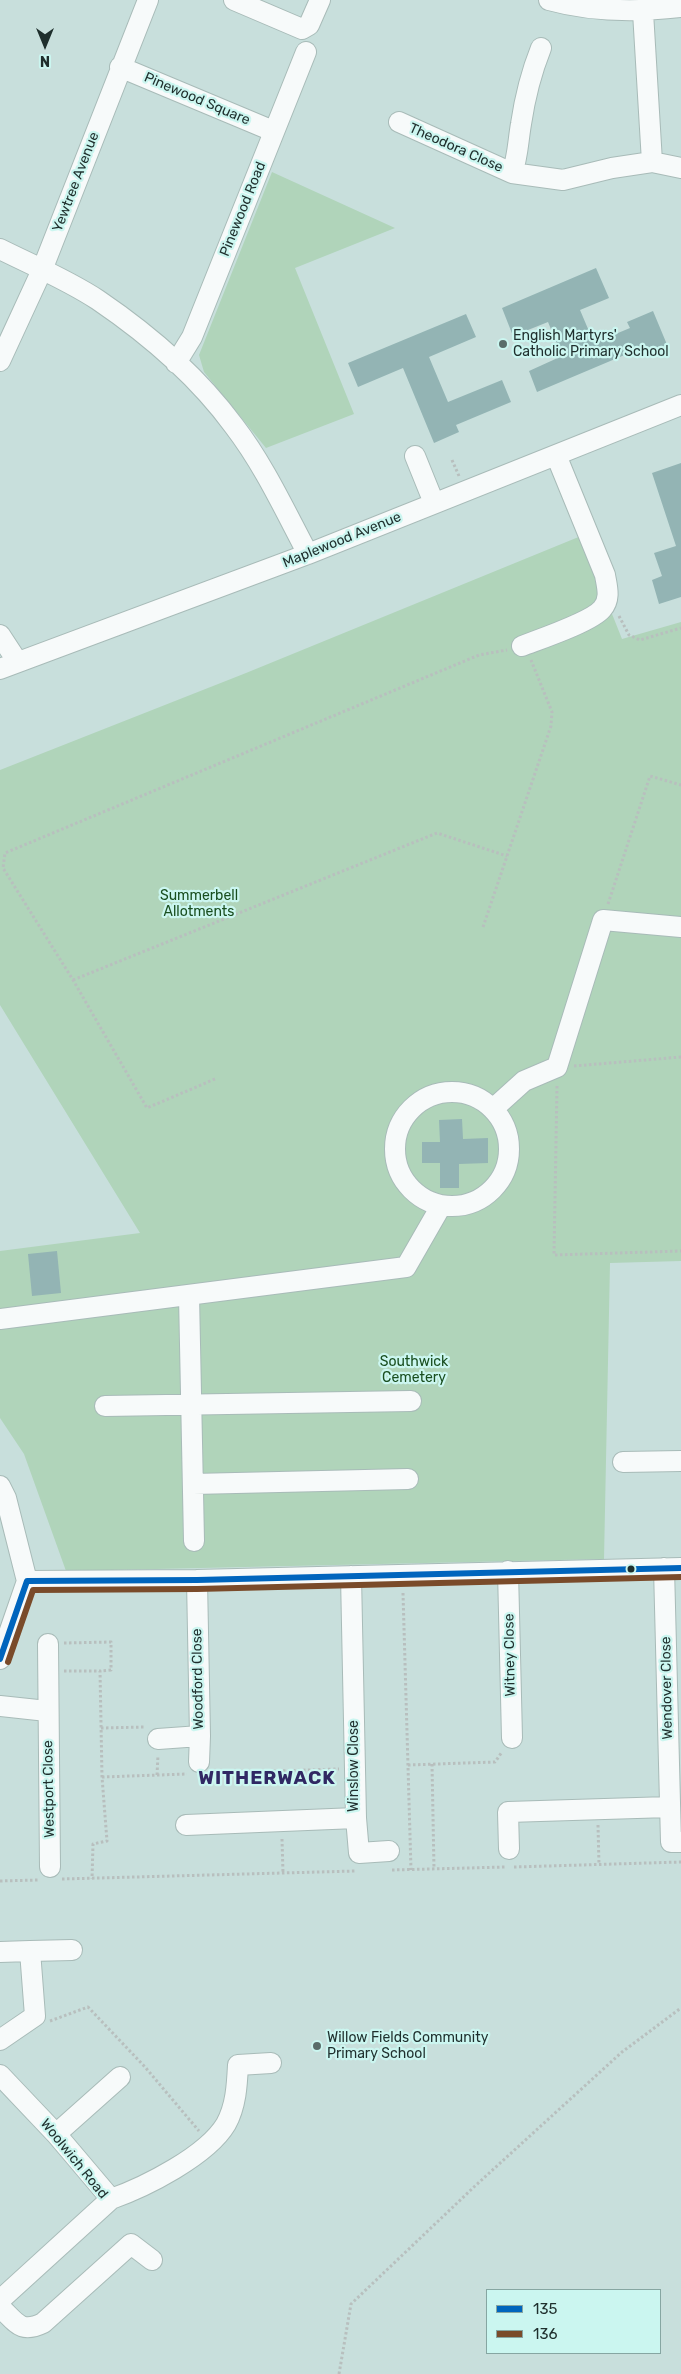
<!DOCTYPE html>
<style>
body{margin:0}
#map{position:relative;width:681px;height:2374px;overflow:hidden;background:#c8dfdc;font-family:Rubik,sans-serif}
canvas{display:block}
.legend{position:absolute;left:486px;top:2289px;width:175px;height:65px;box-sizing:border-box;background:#cbf6f0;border:1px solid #86a6a2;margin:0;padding:6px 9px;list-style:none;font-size:15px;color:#1f2f2d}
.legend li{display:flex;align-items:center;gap:10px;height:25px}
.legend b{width:25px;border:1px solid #86a6a2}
.north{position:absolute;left:20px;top:20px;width:50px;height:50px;-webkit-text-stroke:4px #cbf6f0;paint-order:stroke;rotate:180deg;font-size:14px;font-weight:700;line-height:20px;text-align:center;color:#1f2f2d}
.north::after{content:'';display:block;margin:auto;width:18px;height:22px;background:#1f2f2d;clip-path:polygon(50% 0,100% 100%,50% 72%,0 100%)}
</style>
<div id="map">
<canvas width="681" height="2374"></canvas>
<ul class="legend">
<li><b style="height:6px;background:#0065bd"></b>135</li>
<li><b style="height:6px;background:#7a4b2a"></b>136</li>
</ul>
<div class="north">N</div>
</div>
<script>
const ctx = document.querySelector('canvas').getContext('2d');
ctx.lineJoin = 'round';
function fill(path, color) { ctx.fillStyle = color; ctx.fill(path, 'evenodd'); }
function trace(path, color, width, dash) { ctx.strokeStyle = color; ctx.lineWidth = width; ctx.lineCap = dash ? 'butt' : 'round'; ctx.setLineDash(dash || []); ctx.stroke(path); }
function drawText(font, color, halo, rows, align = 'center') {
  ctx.font = font + ' Rubik,sans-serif'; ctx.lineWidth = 4.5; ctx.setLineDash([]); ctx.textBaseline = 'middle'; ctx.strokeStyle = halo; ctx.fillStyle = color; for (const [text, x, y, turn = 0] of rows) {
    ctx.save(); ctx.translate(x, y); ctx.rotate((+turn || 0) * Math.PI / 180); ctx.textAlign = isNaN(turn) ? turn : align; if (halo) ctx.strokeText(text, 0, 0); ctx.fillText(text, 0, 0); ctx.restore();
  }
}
fill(new Path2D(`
 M272,172L395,228L295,268L354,414L266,448L204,372L199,355Z
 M581,536L622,639L681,622V1261L610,1263L604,1559L66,1571L24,1454L0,1418V1251L140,1233L0,1005V770L246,673Z`), '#b0d4ba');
fill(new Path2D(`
 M596,268L609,298L580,310L594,343L630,328L627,322L653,311L668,347L645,357L641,348L537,392L529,371L562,356L548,322L513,336L502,308Z
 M466,314L476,337L429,357L448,402L502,380L511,402L456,425L459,432L434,443L403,368L358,387L348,363Z
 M681,463V597L659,604L652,580L662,576L654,553L676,546L652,473Z
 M462,1119L463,1139L488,1138V1163L459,1164V1188H440V1163H422V1142H440L439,1120Z
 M57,1251L61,1293L32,1296L28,1254Z`), '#93b4b4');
const minor = new Path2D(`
 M234,0L302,29L309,25L320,0
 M549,0C592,12 638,12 681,7
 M643,12L652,162
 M120,67L273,131
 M399,122L512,173L563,180L612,168L652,162L681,168
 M512,173C518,157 518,141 521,124C525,97 531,73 541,48
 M0,249C32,265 68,280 98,300C148,334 198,377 234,426C264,465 285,511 308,554
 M0,361L42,270L148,0
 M176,363L192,337L306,52
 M415,456L434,503
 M0,635L17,661
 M522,646C540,639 591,622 602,609C611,599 607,587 605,575L556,455
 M0,669L308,554L681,405
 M395 1149a57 57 0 1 1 114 0a57 57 0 1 1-114 0Z
 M493,1109L524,1081L557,1067L603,920L681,927
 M189,1295L194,1541
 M0,1319L406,1267L441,1206
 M105,1406L411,1401
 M623,1462L681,1461
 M193,1484L408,1479
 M0,1486L6,1498L27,1581
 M664,1568L671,1842H681
 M508,1571L512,1738
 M27,1581L197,1580L681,1568
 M48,1644L50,1867
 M0,1659L27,1581
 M0,1706L47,1711
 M158,1739L200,1736L197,1580
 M199,1762L200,1736
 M356,1818L359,1853L389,1851
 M186,1825L356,1818L351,1576
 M509,1849L508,1812L669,1807
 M30,1951L72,1950
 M0,1952L30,1951L35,2016L0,2040
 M0,2075L56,2134L111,2199L0,2300
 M56,2134L120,2077
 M111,2199C145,2187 207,2156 226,2124C236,2106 237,2085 238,2065L271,2063
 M0,2307C16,2322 20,2334 43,2323L131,2244L152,2260`);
trace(minor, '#a8bbb8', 22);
trace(new Path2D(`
 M452,460L459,476
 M619,616L629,635L640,640L681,628
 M608,904L650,776L681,785
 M483,927L551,726L552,712L531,660
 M73,980L437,833L507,856
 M574,1066L681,1057
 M215,1079L147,1108L73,980L3,868L5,853L479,655L507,650
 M557,1086L554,1255L681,1251
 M403,1593L411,1870
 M64,1643L111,1642V1670L100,1671
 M64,1671H100L102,1777L107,1841L93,1844L92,1879
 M101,1728L145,1727
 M432,1764L434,1869
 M408,1765L495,1762L502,1752
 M213,1773L339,1769
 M157,1775L158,1755
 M102,1777L187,1774
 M598,1825L599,1865
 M282,1839L283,1873
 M514,1867L681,1862
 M392,1870L505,1867
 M62,1879L355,1871
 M0,1881L38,1880
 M50,2021L88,2007L145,2067L199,2131
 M339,2374L351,2304L475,2186L622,2052L681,2008`), '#b8bfbe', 3, [2.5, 2.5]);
trace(minor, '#f7fafa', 20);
trace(new Path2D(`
 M0,1659L27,1581L197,1580L681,1568`), '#0065bd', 6);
trace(new Path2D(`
 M8,1662L33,1590L197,1589L681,1577`), '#7a4b2a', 6);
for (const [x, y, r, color] of [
 [503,344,5,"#5a6d6a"],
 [631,1569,4.5,"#1f2f2d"],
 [317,2046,5,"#5a6d6a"]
]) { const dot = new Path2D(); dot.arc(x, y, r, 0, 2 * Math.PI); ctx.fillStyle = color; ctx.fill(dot); trace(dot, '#cbf6f0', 2); }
drawText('14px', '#1f2f2d', '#cbf6f0', [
 ["Pinewood Square",197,99,23],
 ["Theodora Close",456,148,24],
 ["Yewtree Avenue",76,182,-69],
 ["Pinewood Road",243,209,-68],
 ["Maplewood Avenue",342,540,-22],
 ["Witney Close",510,1655,-91],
 ["Woodford Close",198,1679,-91],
 ["Wendover Close",667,1688,-91],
 ["Winslow Close",354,1766,-90],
 ["Westport Close",49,1789,-91],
 ["Woolwich Road",74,2159,51]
]);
drawText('14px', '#1f2f2d', '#cbf6f0', [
 ["English Martyrs'",513,336],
 ["Catholic Primary School",513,352],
 ["Willow Fields Community",327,2038],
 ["Primary School",327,2054]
], 'left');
drawText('14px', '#194e1f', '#cbf6f0', [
 ["Summerbell",199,896],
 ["Allotments",199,912],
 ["Southwick",414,1362],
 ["Cemetery",414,1378]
]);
ctx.letterSpacing = '1px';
drawText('bold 19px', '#302863', '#cbf6f0', [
 ["WITHERWACK",267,1779]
]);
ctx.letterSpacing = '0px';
</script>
